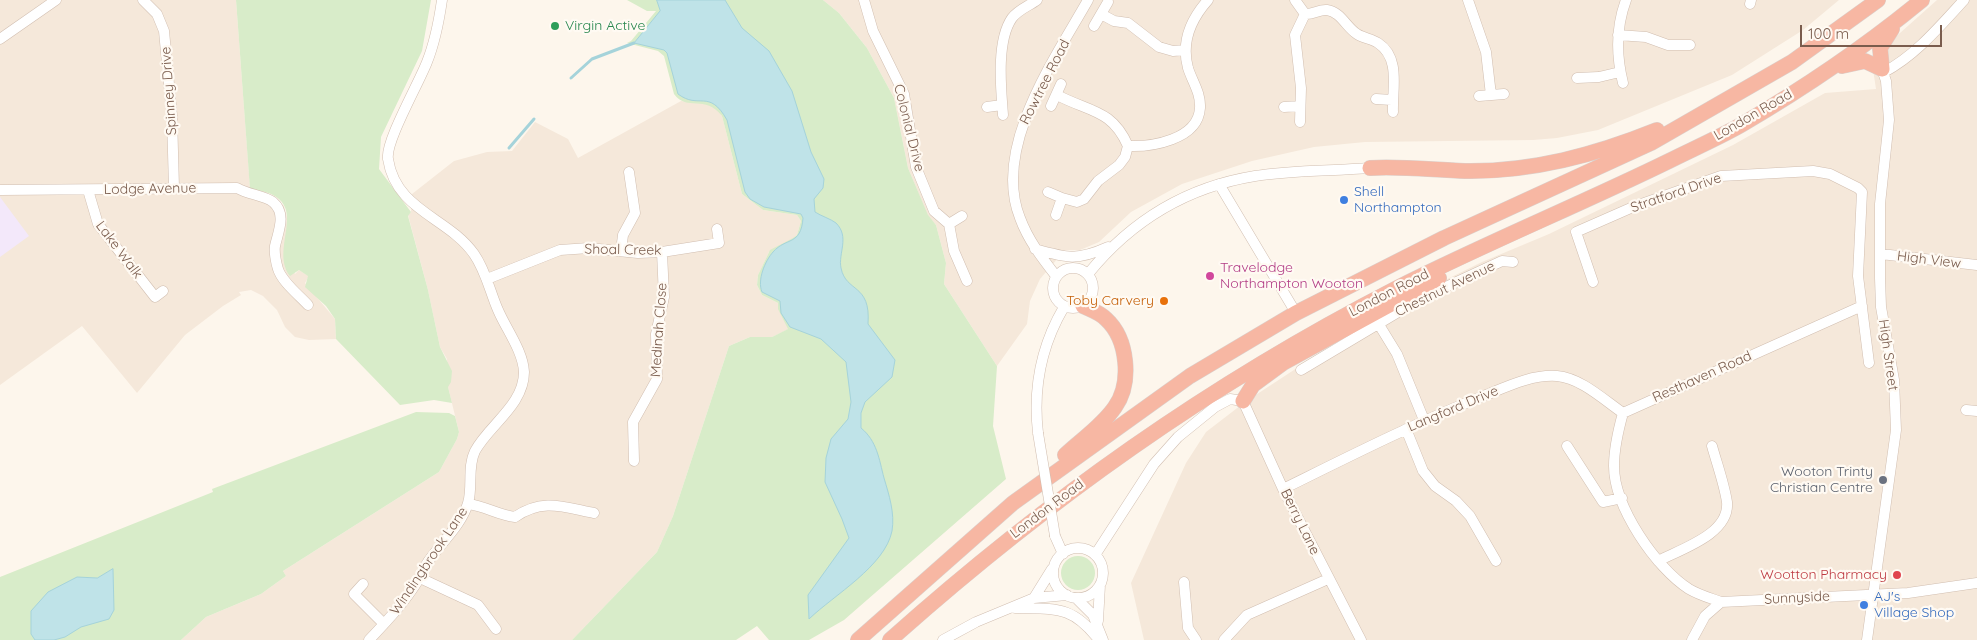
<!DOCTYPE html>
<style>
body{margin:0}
#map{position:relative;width:1977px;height:640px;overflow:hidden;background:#fdf6ec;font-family:Quicksand,sans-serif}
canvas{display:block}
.scale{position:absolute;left:1800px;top:25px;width:142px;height:22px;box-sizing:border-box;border:2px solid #7a5c4d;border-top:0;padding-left:6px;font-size:15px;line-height:18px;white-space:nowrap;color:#7a5c4d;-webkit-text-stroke:4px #fffaf3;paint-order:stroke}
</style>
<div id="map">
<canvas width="1977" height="640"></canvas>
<div class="scale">100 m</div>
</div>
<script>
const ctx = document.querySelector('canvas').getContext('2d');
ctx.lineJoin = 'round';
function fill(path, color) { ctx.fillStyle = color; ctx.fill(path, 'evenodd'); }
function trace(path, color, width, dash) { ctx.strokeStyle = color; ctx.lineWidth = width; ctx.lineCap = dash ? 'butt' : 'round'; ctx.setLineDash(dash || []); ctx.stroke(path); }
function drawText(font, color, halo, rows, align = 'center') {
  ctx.font = font + ' Quicksand,sans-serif'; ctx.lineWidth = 4.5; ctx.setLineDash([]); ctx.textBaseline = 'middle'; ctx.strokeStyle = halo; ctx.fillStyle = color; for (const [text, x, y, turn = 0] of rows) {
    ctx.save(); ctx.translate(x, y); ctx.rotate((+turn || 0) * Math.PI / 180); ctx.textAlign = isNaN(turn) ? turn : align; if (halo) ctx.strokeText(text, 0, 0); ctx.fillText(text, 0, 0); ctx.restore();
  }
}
fill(new Path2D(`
 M0,0H236L250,188L263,190L276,198L284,206L289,225L286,238L295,274L299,270L309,276L305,283L335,319L336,339L309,340L295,337L285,327L277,310L263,296L251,290L239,292L241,295L223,306L185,335L137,393L82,326L0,385Z
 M823,0H1839L1803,30L1732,75L1598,130L1557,138L1533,140L1365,142L1314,147L1252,161L1182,184L1131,212L1099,242L1080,250H1065L1040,279L1030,301L1027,324L997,366L944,284L946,263L936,225L928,216L908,168L894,98L867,48L839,13Z
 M1937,0H1977V640H1144L1131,583L1186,463L1206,432L1245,402L1300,366L1421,292L1482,262L1549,234L1733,145L1825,93L1876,89L1872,63L1891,41Z
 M681,101L706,103L718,109L722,116L742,194L763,210L797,215L801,221L797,235L793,239L769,252L758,275L757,285L762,295L778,303L789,329L772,337H750L729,346L673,516L657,552L572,640H181L206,617L261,594L286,576L283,571L439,472L457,439L459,432L448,387L447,359L440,347L428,290L408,215L411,212L412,194L454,161L487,152L512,151L535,122L568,139L578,158Z`), '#f5e8da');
fill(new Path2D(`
 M0,197L29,236L0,257Z`), '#f3e8fa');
fill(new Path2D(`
 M236,0H431L422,51L381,137L379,169L411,212L408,216L428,290L440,347L452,371L451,382L448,387L452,403L434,400L400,405L336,339L335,319L326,306L305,287L308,276L299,270L290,276C267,246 318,197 250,189Z
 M627,0H823L839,13L867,48L894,98L908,168L928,215L936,225L946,263L944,284L997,366L993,426L1006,479L844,620L809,640H769L757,626L736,640H572L657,552L673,516L729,346L750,337H772L788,329L778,309V303L762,295L757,285L758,275L770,250L793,238L797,235L801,221L797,215L763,210L742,194L722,116C705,94 687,112 674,94L664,56L658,51L627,43L631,41L656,11H647Z
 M416,412L449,413L455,416L459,432L457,439L439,472L283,571L286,576L261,594L206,617L181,640H0V577L213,492L212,489Z
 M1061 573a17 17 0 1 1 34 0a17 17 0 1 1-34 0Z`), '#d8ecc9');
const water = new Path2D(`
 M657,0H725L742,28L769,51L792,91L811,152L824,179L823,188L814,199L815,212C821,216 831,219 836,223C850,237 838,253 841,268C846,293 871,283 868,324L895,360L892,377L865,402L861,413V428C877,441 879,459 884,478C889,495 895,513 892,531C885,566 834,595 809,619L808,595L849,538L842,519L825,482L826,458L831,439L848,419L851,402L846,362L821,339L790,327L781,313L780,301L762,292C757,280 765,261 773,252C786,237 801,246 803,218L801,214L764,207L750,199L745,192L727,120C709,88 699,110 678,94L667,53L664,50L634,43L660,11Z
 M113,569L114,610L109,619L81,627L65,637L54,640H35L31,634V611L48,592L77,577L97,578Z`);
fill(water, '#bfe3e8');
trace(water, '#a5d3da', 1);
trace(new Path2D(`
 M571,78L592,59L634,43
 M509,148L534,119`), '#a5d3da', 3);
const minor = new Path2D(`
 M143,0L157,14L164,31L172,116L174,188
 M864,0L873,31L904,94L916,167L934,211L949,224L962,216
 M1295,0L1305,14C1313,15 1319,9 1327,10C1341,12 1346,27 1357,34C1363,38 1372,39 1378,43C1401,58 1392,89 1393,112
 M1468,0L1486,52L1491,95
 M1750,4L1751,0
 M1101,14L1114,21L1128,23L1159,47L1173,51L1185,50
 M1094,26L1108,2
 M1618,35L1646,37L1668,45H1690
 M0,39L56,0
 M1884,72C1915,56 1940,26 1964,0
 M1577,78L1599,77L1620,72
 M1623,83C1616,55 1616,27 1626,0
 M1479,96L1504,94
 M1376,99L1392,100
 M1051,106L1061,84
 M987,107L1002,105
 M1284,107L1300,106
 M1003,115C1001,89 996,41 1012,18C1019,9 1029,6 1037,0
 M1300,122L1301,88L1295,35L1305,14
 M1128,146C1151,147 1198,140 1200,108C1201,93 1192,81 1188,68C1181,42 1191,19 1208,0
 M1219,184L1296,313
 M0,190L237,188C249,195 264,195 273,202C287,214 278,232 275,246C274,252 276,263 278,269C282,282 299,295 308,305
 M88,190L98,224L155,297L163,291
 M1048,192L1062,198L1077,202L1084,199L1098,181L1119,165L1125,157L1128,146C1112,109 1089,112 1057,95
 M1056,215L1062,198
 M949,224L954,251L967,281
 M1035,249C1067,258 1077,261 1108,247
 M621,251L623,235L635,213L629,172
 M1881,254L1977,265
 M1053 288a20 20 0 1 1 40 0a20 20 0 1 1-40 0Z
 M1088,274C1131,221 1187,187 1255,176C1292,170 1332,171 1370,168
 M1056,276C1042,258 1028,240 1020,218C992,148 1054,60 1088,0
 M487,279L560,250L589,248L638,253L662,252L719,243L717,229
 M1593,282L1576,232L1633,207L1721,176L1813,171L1830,174L1858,188L1862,192L1858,276L1869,363
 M1862,306L1623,413C1618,431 1614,447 1614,466C1614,507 1656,568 1689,589C1699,595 1710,598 1721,602L1908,593L1977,583
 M1378,323L1397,354L1424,420
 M1301,370L1420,299L1502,261L1513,262
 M1966,410L1977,411
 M1406,429L1423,471L1435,486L1456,501L1470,516L1496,561
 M1038,433C1033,389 1041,346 1064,307
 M1567,446L1603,502L1622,498
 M634,461L633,422L657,379L656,334L664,297L662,252
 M1283,489C1348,457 1413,424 1481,397C1504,388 1531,374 1557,376C1581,378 1604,400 1623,413
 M468,504C485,506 498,515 515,517C543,498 563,507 594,513
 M1055,536L1063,554
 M1053 573a25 25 0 1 1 50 0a25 25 0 1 1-50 0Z
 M1095,555L1154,464L1178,437L1215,407L1230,399L1243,401L1283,489L1361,640
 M1658,561C1681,549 1730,534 1727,502C1724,483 1717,464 1712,446
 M420,578L478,605L496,629
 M1184,582L1188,628L1196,640
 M363,584L354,594L384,624
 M1034,598L1052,569
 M1076,598L1093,615L1103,640
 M1015,608C1056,609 1072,605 1099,640
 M1098,621L1100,585
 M369,640C387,621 405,602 419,579C423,572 425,565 430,559C442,542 462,524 468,503C473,487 467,467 475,451C489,425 524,405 524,372C523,351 506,329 498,310C490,292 486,271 474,254C448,217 396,211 388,159C385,142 419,83 427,62C435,42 439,21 442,0
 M943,640L976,622L1034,598L1067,595
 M1224,640L1247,615L1328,579
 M1692,640L1705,616L1721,602
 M1867,640L1896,430L1894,380L1881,307L1880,278V204L1889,120L1886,81L1882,69`);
const highway = new Path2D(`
 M1842,66L1865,61L1882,69
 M1882,69L1880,48L1892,29
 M1370,168C1401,166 1433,170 1465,171C1532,172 1595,155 1657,130
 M1243,401L1253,385L1283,363L1439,278
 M1065,455C1082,439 1102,426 1115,407C1132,383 1128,339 1106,319C1099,312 1091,310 1083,306
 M858,640L1013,503L1190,376L1296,313L1444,238L1651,143L1792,62L1878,0
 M890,640C1047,500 1210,384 1397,288C1486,243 1579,205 1669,161C1693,149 1718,138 1741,125C1804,88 1865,47 1922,0`);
trace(minor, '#d1beb0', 11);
trace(highway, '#dad1cd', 16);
trace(minor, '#fff', 10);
trace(highway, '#f7b7a3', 15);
const minorBridge = new Path2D(`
 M1038,433L1055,536`);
trace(minorBridge, '#d1beb0', 11, []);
trace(minorBridge, '#fff', 10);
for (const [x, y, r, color] of [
 [555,26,5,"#2e9e5b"],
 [1344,200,5,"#3f7fe0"],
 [1210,276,5,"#d1479c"],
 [1164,301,5,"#e8710a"],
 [1883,480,5,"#6b7280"],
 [1897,575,5,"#e0444e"],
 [1864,605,5,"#3f7fe0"]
]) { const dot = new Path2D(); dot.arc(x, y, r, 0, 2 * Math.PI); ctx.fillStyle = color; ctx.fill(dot); trace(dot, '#fffaf3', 2); }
drawText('14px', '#27864d', '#fffaf3', [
 ["Virgin Active",565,26]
], 'left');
drawText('14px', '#7a5c4d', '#fffaf3', [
 ["Rowtree Road",1045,82,-63],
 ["Spinney Drive",169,91,-94],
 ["London Road",1753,115,-30],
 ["Colonial Drive",909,128,76],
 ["Lodge Avenue",150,189,-1],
 ["Stratford Drive",1676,193,-19],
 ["Lake Walk",119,250,53],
 ["Shoal Creek",623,250,1],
 ["High View",1929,260,7],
 ["Chestnut Avenue",1445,289,-26],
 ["London Road",1389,293,-27],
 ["Medinah Close",659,330,-86],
 ["High Street",1888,355,82],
 ["Resthaven Road",1702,377,-24],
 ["Langford Drive",1453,409,-23],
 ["London Road",1047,509,-37],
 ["Berry Lane",1300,522,64],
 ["Windingbrook Lane",429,561,-56],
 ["Sunnyside",1797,598,-3]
]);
drawText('14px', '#366cbe', '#fffaf3', [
 ["Shell",1354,192],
 ["Northampton",1354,208],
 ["AJ's",1874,597],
 ["Village Shop",1874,613]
], 'left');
drawText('14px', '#b23c85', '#fffaf3', [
 ["Travelodge",1220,268],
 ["Northampton Wooton",1220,284]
], 'left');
drawText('14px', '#c56008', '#fffaf3', [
 ["Toby Carvery",1154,301]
], 'right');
drawText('14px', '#5b616d', '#fffaf3', [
 ["Wooton Trinty",1873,472],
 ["Christian Centre",1873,488]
], 'right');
drawText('14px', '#be3a42', '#fffaf3', [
 ["Wootton Pharmacy",1887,575]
], 'right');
</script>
